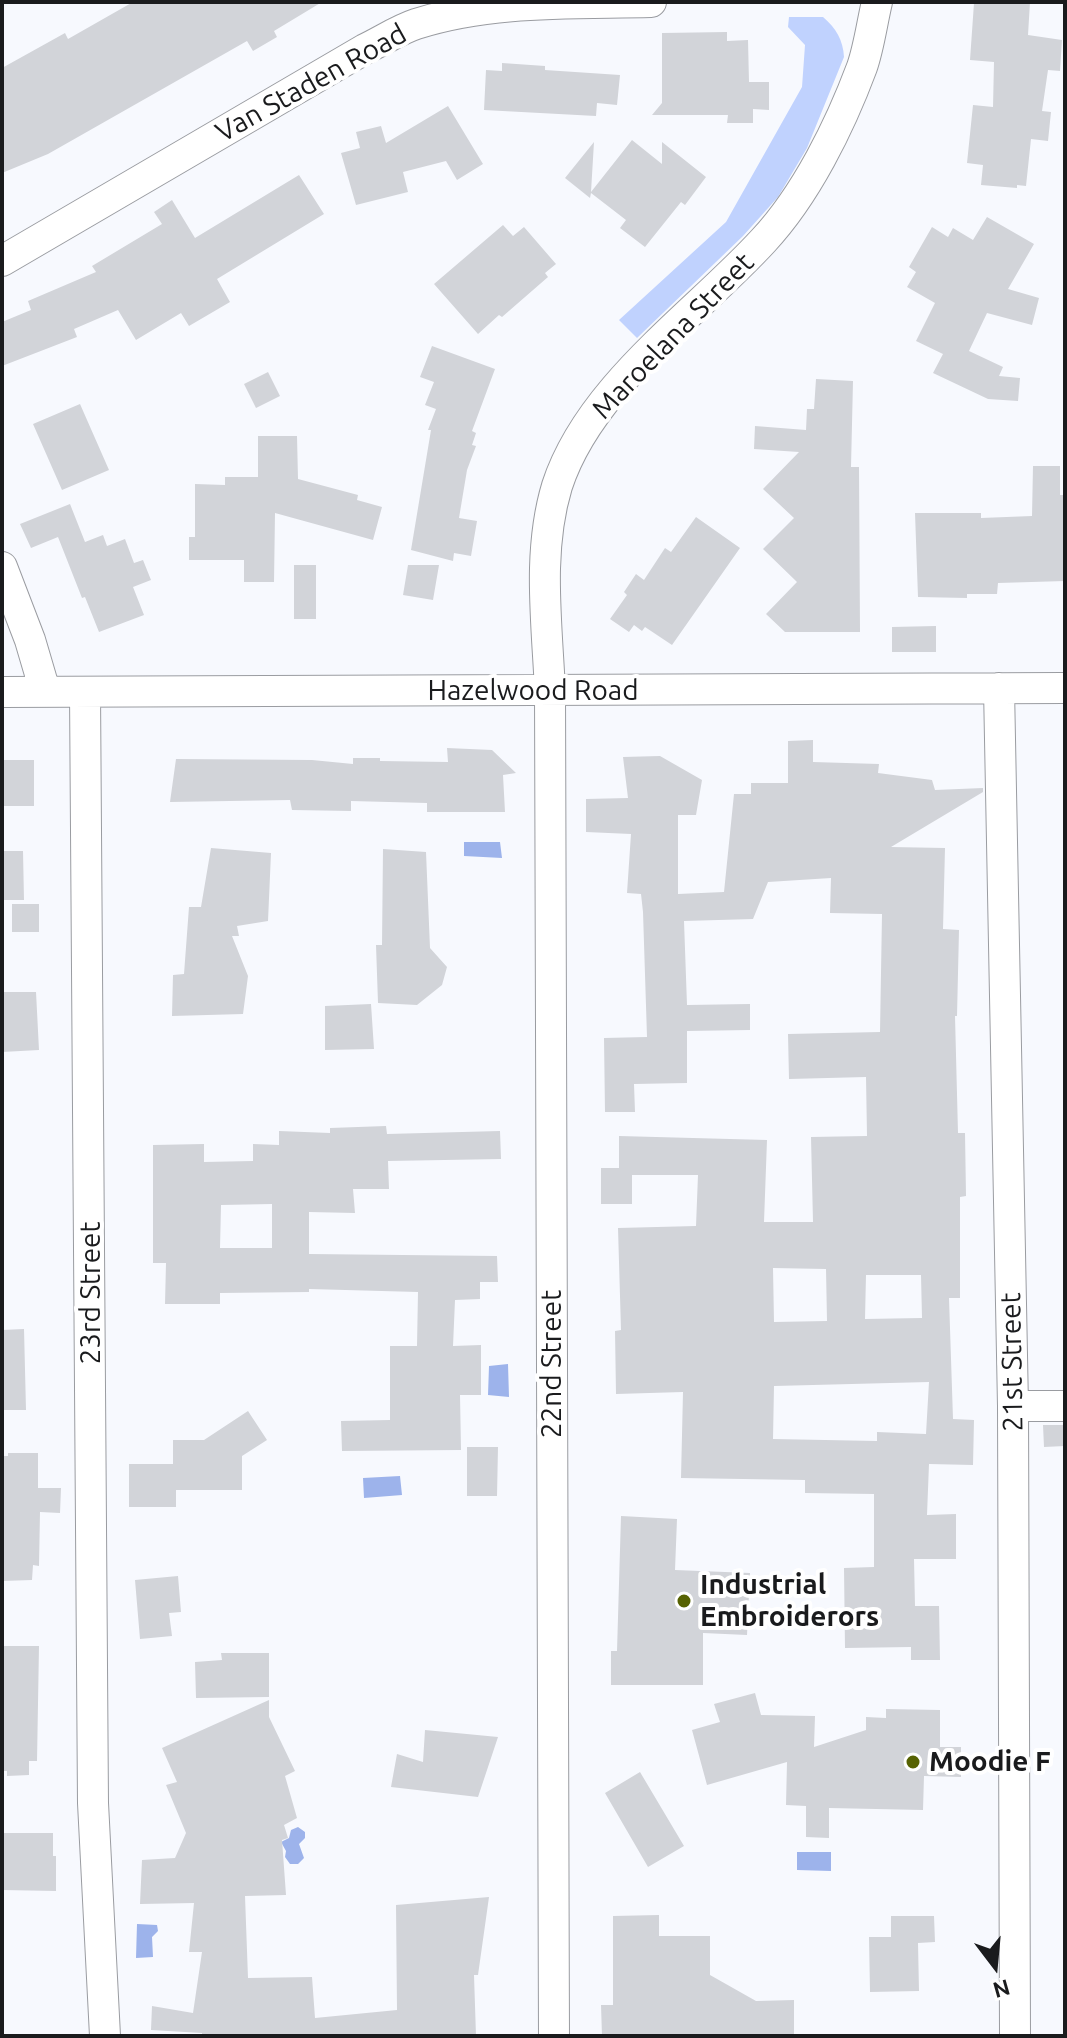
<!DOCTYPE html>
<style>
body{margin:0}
#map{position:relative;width:1067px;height:2038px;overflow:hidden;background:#f7f9fe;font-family:Ubuntu,sans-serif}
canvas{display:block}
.frame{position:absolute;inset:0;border:4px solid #1a1b1d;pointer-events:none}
.north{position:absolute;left:955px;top:1926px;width:80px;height:80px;-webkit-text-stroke:6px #fff;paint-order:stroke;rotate:164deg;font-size:22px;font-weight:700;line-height:32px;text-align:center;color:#1a1b1d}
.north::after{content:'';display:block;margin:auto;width:28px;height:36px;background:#1a1b1d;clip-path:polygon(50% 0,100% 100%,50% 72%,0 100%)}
</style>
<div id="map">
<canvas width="1067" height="2038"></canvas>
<div class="frame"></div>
<div class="north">N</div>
</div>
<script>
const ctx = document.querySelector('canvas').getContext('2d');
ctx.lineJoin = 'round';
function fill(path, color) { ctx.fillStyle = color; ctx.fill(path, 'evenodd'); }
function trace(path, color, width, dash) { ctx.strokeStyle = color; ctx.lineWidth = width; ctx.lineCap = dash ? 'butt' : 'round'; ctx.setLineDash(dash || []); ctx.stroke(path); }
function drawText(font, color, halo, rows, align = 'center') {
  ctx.font = font + ' Ubuntu,sans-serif'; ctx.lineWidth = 8; ctx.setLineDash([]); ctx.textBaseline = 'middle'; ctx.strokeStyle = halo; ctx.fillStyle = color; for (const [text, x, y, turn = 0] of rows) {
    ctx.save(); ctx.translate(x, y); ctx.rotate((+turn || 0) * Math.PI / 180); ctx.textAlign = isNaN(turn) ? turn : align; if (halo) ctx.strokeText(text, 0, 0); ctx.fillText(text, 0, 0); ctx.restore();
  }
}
fill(new Path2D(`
 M789,17H823C836,28 843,40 844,57L807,148L778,197L743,236L637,338L619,320L726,222L802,87L805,45L788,27Z`), '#c0d2fe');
fill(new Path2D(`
 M464,842H500L502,858L464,856Z
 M508,1364L509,1397L488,1395L489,1366Z
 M400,1476L402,1495L364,1498L363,1478Z
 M298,1827L305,1832V1838L299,1844L304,1858L298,1864H290L285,1857L286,1851L281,1842L289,1838L291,1830Z
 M797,1852H831V1871L797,1870Z
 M137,1924L157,1925L158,1931L152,1937L153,1957L136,1958Z`), '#9db3eb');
fill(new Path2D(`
 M133,2H322L274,31L277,37L253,51L247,41L48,154L2,173V68L65,33L68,39Z
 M998,2H1030L1028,35L1062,40L1060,71L1048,70L1042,111L1051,112L1048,141L1031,139L1026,186L1017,185V188L981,185L983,165L967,163L973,105L993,107L994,62L970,60L974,3L998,4Z
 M727,32V41L748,40L749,82H769V110L753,109V123H727L728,115H652L662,103V33Z
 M502,63L545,66V70L620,75L617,105L597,103L596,116L484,110L486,70L502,71Z
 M448,106L483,164L457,180L446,161L403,172L408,192L356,205L341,153L360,148L356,132L381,126L386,143Z
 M632,140L662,164V142L706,177L685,205L681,202L645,247L620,228L626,220L591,193L590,198L565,178L594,142L591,192Z
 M299,175L324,214L217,279L230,302L189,326L181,313L136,340L118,310L74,329L77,337L2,366V322L31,310L28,301L96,272L92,266L162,224L154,212L172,200L195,238Z
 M987,217L1034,244L1008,289L1039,298L1032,325L987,313L969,351L1003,367L999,376L1020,378L1018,401L988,399L933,373L943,354L916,341L935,303L907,287L916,272L909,267L932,227L948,237L953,228L973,240Z
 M503,225L513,236L524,227L556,264L545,273L548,277L502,317L499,315L478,334L434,284Z
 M432,346L495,369L472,431L476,433L472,445L476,446L467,470L459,518L477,521L471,556L454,553L453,561L411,550L431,430H428L436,409L425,405L434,382L420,377Z
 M268,372L280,396L256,408L244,384Z
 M816,379L853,381L851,467H859L860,632H785L766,614L797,582L763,549L794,518L763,489L799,452L754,449L755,426L806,430L807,409H814Z
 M80,404L109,470L62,490L33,424Z
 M258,436H297L298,479L358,495L357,500L382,507L373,540L275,513L274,582H244V560H189V537H195V484L225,485V477H258Z
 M1033,466H1060V495H1065V581L998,583L997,594H967V598L918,597L915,513H981V518L1032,516Z
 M70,504L85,542L103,535L107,546L125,539L134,563L143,560L151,580L133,587L144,615L99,632L85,597L82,598L58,537L31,548L20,524Z
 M696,517L740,548L672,645L645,627L642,631L634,625L629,632L610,619L627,595L624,592L636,574L644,580L665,548L671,552Z
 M294,565H316V619H294Z
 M408,565H439L433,600L403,595Z
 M936,626V652H892V627Z
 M813,740V762L879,764L878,773L932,780L935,790L983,788V792L891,847L945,848L943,929L959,930L957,1016H955L958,1133H965L966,1196L960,1197V1298H949L953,1419L974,1420L973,1465L929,1464L927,1515L956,1514V1559H914L915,1606H939L940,1660H911V1647L845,1648L844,1568L874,1567V1494L805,1493V1480L681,1478L683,1392L616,1394L615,1331L621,1330L618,1228L696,1226L698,1175H632V1204H601V1168H619V1136L767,1140L764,1222H813L811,1137L867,1136L866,1077L789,1079L788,1034L880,1032L882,914L830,913L831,878L768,882L753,919L684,921L687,1005L750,1004V1030L687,1031V1083L634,1084L635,1112H605L604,1038L647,1037L643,912L641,894L627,893L631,834L586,832V799L628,798L623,757L660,756L702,780L696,815H678V894L724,892L734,794H751V783H788V741ZM773,1268L826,1269L827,1321L774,1322ZM866,1275H921L922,1318L865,1319ZM929,1382L926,1434L877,1432V1441L773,1439L774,1386Z
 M447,748L492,750L516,773L503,775L505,812H427V803L351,801V811L292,810L290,800L170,802L176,759L312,760L353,764V758H380V761L448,762Z
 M2,760H34V806H2Z
 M211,848L271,853L268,921L237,926L239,936H232L248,976L243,1014L172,1016L173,975L184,974L189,907H201Z
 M383,849L426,852L430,948L447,967L442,985L417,1005L378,1003L376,945H382Z
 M2,851H23L24,900H2Z
 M12,904H39V932H12Z
 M2,992H36L39,1050L2,1052Z
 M371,1004L374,1049L325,1050V1006Z
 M386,1126L387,1134L500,1131L501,1159L388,1161L389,1189H353L355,1213L309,1212V1254L497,1256L498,1282H480V1299L455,1300L453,1346L481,1345V1395H460L461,1450L342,1451L341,1421L390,1420V1346H417L418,1292L309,1289V1292L220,1293V1304H165L166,1263H153V1145L204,1144V1162L253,1161V1144L279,1145V1131L330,1133V1128ZM272,1204V1248H220L221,1205Z
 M24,1329L26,1410H3L2,1330Z
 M248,1411L267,1440L242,1456V1490H176V1507H129V1464H173V1440H204Z
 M1043,1425H1065V1446L1044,1447Z
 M467,1447H498L497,1496H467Z
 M8,1453H38V1488H61L60,1513L40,1512L39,1566L33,1565L32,1580L2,1581V1456H8Z
 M621,1516L677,1519L675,1570L750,1573L747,1635L703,1633V1685H611V1651H617Z
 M178,1576L181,1612L169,1613L172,1636L140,1639L135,1580Z
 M2,1646H39L37,1761H29V1775L7,1776V1771H2Z
 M221,1653H269V1697L196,1698L195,1662L222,1660Z
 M755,1693L761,1715L815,1716L814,1747L866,1730V1717L886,1718V1709L940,1710V1747H961V1777L924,1776L923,1810L829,1808V1838L806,1837V1806L786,1805L787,1762L707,1785L692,1730L720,1722L714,1704Z
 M269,1700V1717L295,1771L285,1776L297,1818L284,1825L288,1838L282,1840L286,1895L245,1896L248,1978L312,1977L315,2018L397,2010L396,1905L489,1897L478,1975H474L476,2036H202V2033L151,2030L152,2006L193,2013L202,1952H189L194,1903L140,1904L142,1860L175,1858L186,1833L166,1785L177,1782L162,1748Z
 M425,1730L498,1737L478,1797L391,1787L397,1754L423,1762Z
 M640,1772L684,1846L648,1867L605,1793Z
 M2,1833H53V1856H56V1891L2,1890Z
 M659,1915V1936H710V1975L756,2001L794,2000V2036H602L601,2005H613V1916Z
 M891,1916H934L935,1942L918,1943L919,1991L870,1992L869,1937H891Z`), '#d2d4d9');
const street = new Path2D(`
 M2,261L365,49C382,41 398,30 416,24C491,0 572,4 651,2
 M2,567L30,640L45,691
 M999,688L1013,1406L1015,2036
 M2,692L1065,688
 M85,692L93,1803L105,2036
 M1013,1406H1065
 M554,2036L550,691C547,623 537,552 557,486C589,387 695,315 763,241C806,195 840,126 862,67C869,47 872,23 877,2`);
trace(street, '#9a9ca1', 32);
trace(street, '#fff', 30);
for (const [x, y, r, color] of [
 [684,1601,8,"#566202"],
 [913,1762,8,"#566202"]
]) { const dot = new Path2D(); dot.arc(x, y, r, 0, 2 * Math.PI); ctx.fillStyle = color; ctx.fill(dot); trace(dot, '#fff', 3); }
drawText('28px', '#1a1b1d', '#fff', [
 ["Van Staden Road",311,83,-29],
 ["Maroelana Street",673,336,-46],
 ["Hazelwood Road",533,691],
 ["23rd Street",91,1293,-90],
 ["21st Street",1012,1362,-91],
 ["22nd Street",552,1364,-90]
]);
drawText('bold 28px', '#1a1b1d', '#fff', [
 ["Industrial",700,1585],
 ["Embroiderors",700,1617],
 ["Moodie F",929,1762]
], 'left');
</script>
